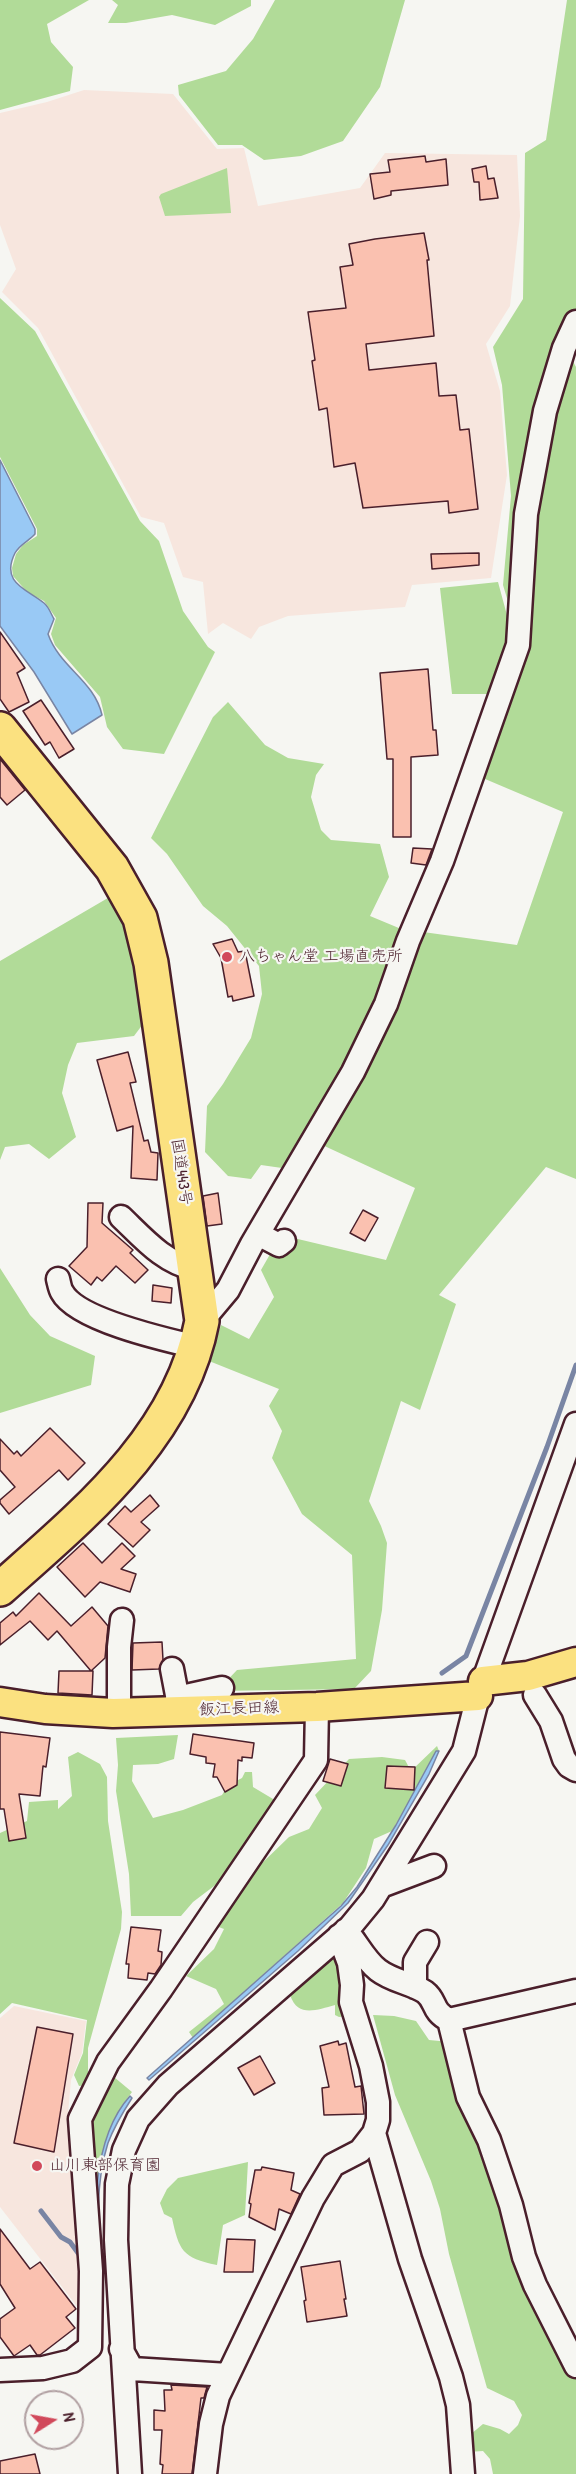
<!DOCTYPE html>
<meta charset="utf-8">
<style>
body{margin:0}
#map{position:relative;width:576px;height:2474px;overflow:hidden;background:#f6f6f2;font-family:"Patrick Hand",sans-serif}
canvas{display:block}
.north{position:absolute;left:24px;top:2390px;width:60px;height:60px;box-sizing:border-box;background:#f6f6f2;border:2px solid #b1a0a2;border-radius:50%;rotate:79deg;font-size:16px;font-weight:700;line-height:24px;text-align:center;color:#4a1f2b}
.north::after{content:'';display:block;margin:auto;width:21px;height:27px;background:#d1495b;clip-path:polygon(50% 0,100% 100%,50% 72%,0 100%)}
</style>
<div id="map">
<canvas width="576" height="2474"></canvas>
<div class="north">N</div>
</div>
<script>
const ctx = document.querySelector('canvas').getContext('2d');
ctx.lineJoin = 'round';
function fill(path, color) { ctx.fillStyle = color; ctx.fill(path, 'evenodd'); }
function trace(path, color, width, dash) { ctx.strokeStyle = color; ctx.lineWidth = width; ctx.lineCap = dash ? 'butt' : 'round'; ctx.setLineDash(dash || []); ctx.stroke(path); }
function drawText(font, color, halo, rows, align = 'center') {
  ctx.font = font + ' "Patrick Hand","Klee One",sans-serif'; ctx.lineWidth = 4.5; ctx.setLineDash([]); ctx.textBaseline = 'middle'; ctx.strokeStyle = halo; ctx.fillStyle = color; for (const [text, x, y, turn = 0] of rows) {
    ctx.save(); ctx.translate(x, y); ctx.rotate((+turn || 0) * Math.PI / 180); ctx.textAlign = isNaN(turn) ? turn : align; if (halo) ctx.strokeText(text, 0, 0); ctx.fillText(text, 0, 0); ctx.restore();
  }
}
fill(new Path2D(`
 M84,90L173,94L217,149L244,148L258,206L360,188L385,153L517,155L520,216L510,306L486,344L500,391L507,475L491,578L412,585L405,607L288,616L259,627L251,639L223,623L208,634L203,582L183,577L164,523L141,517L38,328L2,292L16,269L0,225V113L47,102Z
 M14,2006L86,2021L82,2053L71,2080L67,2125L87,2231L83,2314L0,2207V2018Z`), '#f7e6de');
fill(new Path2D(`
 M0,0H89L47,24L51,42L73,67L70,91L0,110Z
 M112,0H251V6L215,25L172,15L126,23H108L118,5Z
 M275,0H405L380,87L343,141L301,156L264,160L242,145H218L179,95L178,85L226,71L253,39Z
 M567,0H576V309L561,343L515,625L503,585L511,496L502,385L493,347L523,299L525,153L546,140Z
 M227,168L231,213L165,216L159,197L161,194Z
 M0,298L35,331L140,521L159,541L183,611L208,647L215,652L164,754L123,749L107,727L100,697L55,645L51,634L56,618L44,601L27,592L13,576L12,568L16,554L23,545L37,536V529L0,457Z
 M569,354L576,367V1179L546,1167L439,1295L456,1304L420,1410L401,1401L369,1501L381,1526L387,1543L382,1610L371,1671L354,1689L217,1691L237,1670L356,1659L352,1555L302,1514L272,1458L282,1431L269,1406L279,1389L209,1361L221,1325L249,1339L274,1297L261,1270L281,1235L386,1260L415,1188L318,1143L423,932L517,945L563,812L478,776L526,636L534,515Z
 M498,582L511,630L491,694H452L440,588Z
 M228,702L265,745L288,758L324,764L316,775L311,797L321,830L331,840L380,844L389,877L370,916L406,931L373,1021L289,1169L261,1165L251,1179L228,1176L205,1152L207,1106L223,1084L251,1038L262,994L259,966L227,926L203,906L167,854L151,838L213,717Z
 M113,895L133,937L146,1020L134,1036L77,1043L68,1065L62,1093L76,1137L49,1159L29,1144L5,1147L0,1160V961Z
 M0,1268L30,1315L50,1336L95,1356L91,1385L0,1413Z
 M178,1735L174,1759L158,1764L133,1765L132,1781L153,1818L183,1810L222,1795L228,1785L242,1778L245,1772H252L253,1787L278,1802L222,1880L193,1902L181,1916H131L129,1874L116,1791L118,1765L116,1738Z
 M437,1746L439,1751L392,1831L374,1839L366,1868L343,1903L193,2038L189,2032L224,2004L216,1989L186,1976L214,1949L224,1929L216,1926L257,1868L289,1837L309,1829L322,1808L315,1795L349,1759L382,1757L405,1760L411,1771Z
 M78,1752L100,1764L107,1777L108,1821L122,1912L121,1929L88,2048V2085L79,2086L74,2075L83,2053L87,2020L12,2003L0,2014V1833L27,1821L29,1802L58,1800V1809L72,1796L68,1757Z
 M338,1949L347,2016L339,2017L335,2015V2005C316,2010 298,2018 290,1995Z
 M373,2015L394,2016L416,2021L429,2040L450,2042L576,2376V2474H493L490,2459L483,2451L468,2452L465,2439L483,2424L500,2429L509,2434L518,2425L522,2415L514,2401L487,2388L449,2254L440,2209L431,2181L395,2095Z
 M114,2077L132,2092C105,2127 100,2157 96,2201L88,2125L100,2099Z
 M248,2162L245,2215L223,2225L217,2265C182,2258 179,2250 172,2218L164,2214L160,2203L167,2189L178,2178Z`), '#b1db98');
const water = new Path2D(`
 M0,460L35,529V534C29,541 20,544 15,553C0,583 27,589 44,603C49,607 51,614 54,619L48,634C60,668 94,680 102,715L72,734L34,672L0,626Z
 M436,1751H439L429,1774L388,1845L348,1903L298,1951L149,2080L147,2078L341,1906L357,1887L396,1825Z
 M130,2096L132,2098C123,2112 114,2127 108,2143C91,2195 101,2257 103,2312H98C97,2247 83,2148 130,2096Z`);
fill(water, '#99c9f5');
trace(water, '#7985a4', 1.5);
trace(new Path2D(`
 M442,1673L466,1656L547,1447L576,1365
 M41,2211L61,2237L70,2242L81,2257`), '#7985a4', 5);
const building = new Path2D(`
 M425,156L426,162L446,159L448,185L391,191V195L374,199L370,174L390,172L388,160Z
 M486,166L488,179L494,178L498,198L480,200L479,182H474L472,169Z
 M424,233L429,260H427L434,336L366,344L369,370L436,363L439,396L456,395L460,430L469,429L478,509L449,513L448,501L363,508L355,463L334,467L327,408L319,410L312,361L315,360L308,312L346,308L340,267L353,265L349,244L375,239Z
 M479,553V565L432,569L431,554Z
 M0,632L25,668L17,673L29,702L9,712L0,699Z
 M428,669L433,730H436L438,755L411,757V837H393V759H387L380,673Z
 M41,700L74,749L59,758L50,742L45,745L23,711Z
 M0,759L25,790L7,805L0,797Z
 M413,848L432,849L426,865L411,863Z
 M232,939L238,952L245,951L254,996L233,1001L232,996L228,997L221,958L213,944Z
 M128,1052L136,1082L130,1083L144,1141L148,1140L151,1152L158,1153L157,1180L131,1178L133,1126L117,1131L97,1060Z
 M218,1193L222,1224L207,1226L203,1196Z
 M88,1203H103L102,1223L133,1250L130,1253L148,1270L135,1283L116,1266L102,1281L97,1277L91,1285L69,1266L87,1247Z
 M363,1210L378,1218L365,1241L350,1233Z
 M153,1285L172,1288L171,1303L152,1301Z
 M50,1428L85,1463L68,1480L59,1470L9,1514L0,1503V1500L15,1487L0,1470V1439L14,1454L17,1451L21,1456Z
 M150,1495L159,1506L141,1522L150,1530L133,1547L108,1524L125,1506L131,1512Z
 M83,1543L102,1563L122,1543L135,1556L121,1569L136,1574L130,1592L100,1582L85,1597L57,1567Z
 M39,1593L71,1626L92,1607L108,1626L105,1658L91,1671L57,1631L48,1640L30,1621L0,1645V1623L13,1612L16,1616Z
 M162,1642L163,1660L159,1669L132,1670L133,1643Z
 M59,1671H93L92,1695L58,1693Z
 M0,1732L50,1738L46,1767L43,1766L40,1796L19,1794L26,1838L9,1841L4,1809H0Z
 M193,1734L254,1743L252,1758L242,1757V1761L238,1760L237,1785L225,1792L217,1777H213L215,1764L206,1763V1757L190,1754Z
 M330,1759L348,1764L341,1786L323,1781Z
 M387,1766L415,1767L414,1790L385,1788Z
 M131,1927L161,1930L158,1951L162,1952L161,1965L155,1974L148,1973L147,1980L128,1978L129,1964H126Z
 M37,2027L73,2034L54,2152L14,2143Z
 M338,2041L339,2045L346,2043L355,2087L361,2086L364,2114L324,2115L322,2088L329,2087L320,2046Z
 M260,2056L275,2083L254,2095L238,2068Z
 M262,2167L294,2173L291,2190L300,2194L291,2214L279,2209L275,2230L249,2217L251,2204L249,2203L255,2170H261Z
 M0,2229L30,2269L40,2262L76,2309L66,2317L75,2328L40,2355H37L30,2345L14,2356L0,2337V2319L15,2308L0,2284Z
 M227,2239L255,2240L253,2272H224Z
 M340,2261L346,2299H344L347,2316L307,2322L304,2301L306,2300L301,2267Z
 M171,2385L207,2387L204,2398H201L192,2474H162L163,2465L160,2464L162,2430H154V2410L165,2411L164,2390H172Z
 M35,2454L40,2474H0V2461Z`);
fill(building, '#fac1b0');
trace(building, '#4a1f2b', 1.5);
const minor = new Path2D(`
 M121,1217C143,1238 164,1263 195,1269
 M258,1234L279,1245L284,1241
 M58,1279C59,1283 60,1289 62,1292C77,1320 167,1340 197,1347
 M202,1321L228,1290L252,1244L353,1072L386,1004L408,941L442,861L518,645L526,514L545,411L564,348L576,322
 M172,1669L180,1711
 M535,1695L551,1721L564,1759L569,1766L576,1770
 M177,1698L222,1688
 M119,1713V1647L122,1620
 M381,1886L434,1866
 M346,1930C357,1943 365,1960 378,1970C392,1981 411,1983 425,1992C437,2001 431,2011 449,2020
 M415,1987V1962L427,1942
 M576,1991L449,2020L468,2097L489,2140L511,2205L524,2257L535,2285L576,2366
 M374,2133L410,2259L451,2377L458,2405L463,2474
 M121,2349L132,2369L228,2375
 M0,2370L43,2368L72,2361L90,2347L91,2271L80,2119L108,2062L161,1989L316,1760L317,1707
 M130,2474L116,2240L117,2184L124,2150L138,2119L168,2085L350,1927L373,1899L464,1751L478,1696L576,1424
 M205,2474L211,2424L218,2396L313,2198L333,2165L360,2151L374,2133L378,2120V2102L371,2066L351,2002L352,1985L349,1963L339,1936`);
const major = new Path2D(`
 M483,1681L528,1676L576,1662
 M0,1702L45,1709L113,1713L317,1707L478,1696`);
const highway = new Path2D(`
 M0,729L112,868L140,918L151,963L202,1321C180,1437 84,1514 0,1589`);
trace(minor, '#4a1f2b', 27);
trace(major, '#4a1f2b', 33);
trace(highway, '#4a1f2b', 38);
trace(minor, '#f6f6f2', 22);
trace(major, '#fbe180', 28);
trace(highway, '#fbe180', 33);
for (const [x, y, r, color] of [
 [227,957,6,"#d1495b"],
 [37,2166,6,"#d1495b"]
]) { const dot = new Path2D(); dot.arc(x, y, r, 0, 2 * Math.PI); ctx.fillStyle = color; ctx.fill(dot); trace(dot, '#f6f6f2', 2); }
drawText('16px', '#4a1f2b', '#f6f6f2', [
 ["八ちゃん堂 工場直売所",239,957],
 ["山川東部保育園",49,2166]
], 'left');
drawText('16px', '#4a1f2b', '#f6f6f2', [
 ["国道443号",181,1172,82],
 ["飯江長田線",239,1709,-2]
]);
</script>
